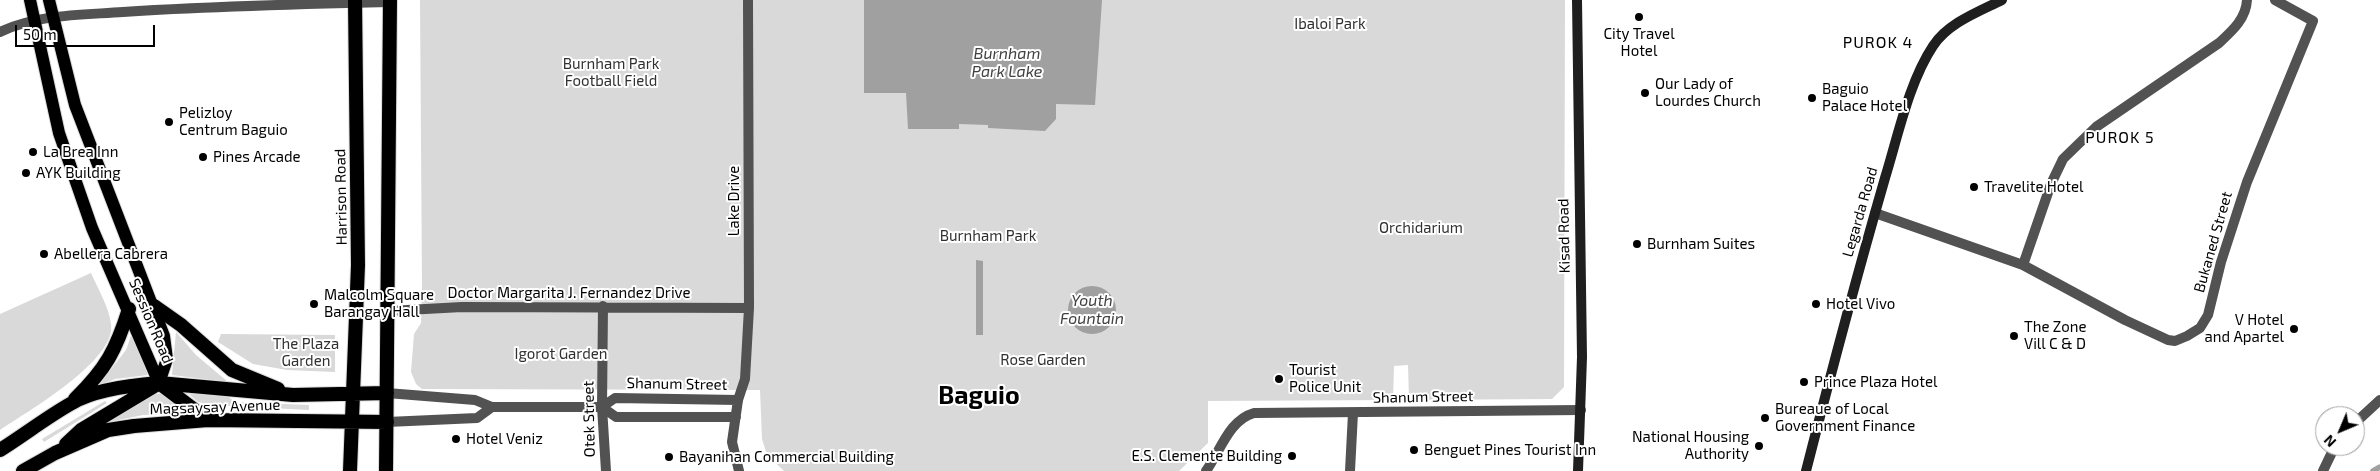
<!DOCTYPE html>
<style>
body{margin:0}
#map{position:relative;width:2380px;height:471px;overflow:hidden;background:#fff;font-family:"Exo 2",sans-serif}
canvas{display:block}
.north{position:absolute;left:2315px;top:406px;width:50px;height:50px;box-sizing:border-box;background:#fff;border:1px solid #999;border-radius:50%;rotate:225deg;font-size:14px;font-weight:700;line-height:20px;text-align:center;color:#000}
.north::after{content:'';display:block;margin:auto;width:18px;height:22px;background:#000;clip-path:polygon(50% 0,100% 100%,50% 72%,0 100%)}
.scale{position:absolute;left:15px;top:25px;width:140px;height:22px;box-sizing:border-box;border:2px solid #000;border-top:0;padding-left:6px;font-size:15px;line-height:18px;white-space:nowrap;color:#000;-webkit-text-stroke:4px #fff;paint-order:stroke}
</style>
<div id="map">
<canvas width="2380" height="471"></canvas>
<div class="north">N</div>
<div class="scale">50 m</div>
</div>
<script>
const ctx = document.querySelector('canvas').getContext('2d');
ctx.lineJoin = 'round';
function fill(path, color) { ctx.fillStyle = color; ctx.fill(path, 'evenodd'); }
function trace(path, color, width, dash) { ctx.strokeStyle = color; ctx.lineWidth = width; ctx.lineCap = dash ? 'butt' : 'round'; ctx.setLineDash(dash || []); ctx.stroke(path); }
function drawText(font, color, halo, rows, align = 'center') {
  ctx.font = font + ' "Exo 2",sans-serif'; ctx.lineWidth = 4; ctx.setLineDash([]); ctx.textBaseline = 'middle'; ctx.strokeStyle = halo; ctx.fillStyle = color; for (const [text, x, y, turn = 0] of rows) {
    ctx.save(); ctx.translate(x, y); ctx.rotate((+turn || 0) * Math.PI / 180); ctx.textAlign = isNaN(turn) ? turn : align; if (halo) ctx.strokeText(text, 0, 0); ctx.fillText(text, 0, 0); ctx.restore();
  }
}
fill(new Path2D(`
 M420,0H1565L1564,387L1552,399L1409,400L1408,365L1394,366L1393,400L1208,401V443L1179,471H784L767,455L762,439L760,390L422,389L416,384L411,372L414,334L421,323L422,287Z
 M91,273C98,289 109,307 111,324C117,360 27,412 0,430V314Z
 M176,332L196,355L228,382L172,375Z
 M132,333L148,375L115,379L98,386L126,350Z
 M221,334L335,335V372L287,370L253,364L218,342Z
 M153,394H163L185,413L143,415L109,422Z
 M189,394L226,395L235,402L309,405V410L211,405L198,402Z
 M105,401L107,403L44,442L42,439Z`), '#d9d9d9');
fill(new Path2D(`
 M864,0H1102L1095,105L1056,104V119L1045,131L988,128V125L959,124V129H908L906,93H864Z
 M976,260L983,261V335H976Z
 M1068 310a24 24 0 1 1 48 0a24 24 0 1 1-48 0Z`), '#a0a0a0');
trace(new Path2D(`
 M2373,471L2380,467`), '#a0a0a0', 5.5);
const primary = new Path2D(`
 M30,0L59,133L92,228L159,383
 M49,0L75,105L164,336L167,359L159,383`);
const trunk = new Path2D(`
 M154,306L181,325L232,370L278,389
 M159,383L208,420
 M75,399C106,369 116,350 129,309
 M66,444L81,430L156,385
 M0,450C24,435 47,417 72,403C95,389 133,385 159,383L293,395L387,393
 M23,471L55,453L108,430L134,426L208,420L387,422
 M350,471L358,265L355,0
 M386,471L390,0`);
trace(primary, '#dbdbdb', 14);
trace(trunk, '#dbdbdb', 16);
trace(new Path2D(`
 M1875,213L2023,265L2125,320L2168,340L2175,341L2187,336L2200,328L2208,315L2221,262L2247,182L2313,21L2275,0
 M2023,265L2051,184L2063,159L2096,127L2219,43C2232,31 2246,19 2247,0
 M603,306L602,407L606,471
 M389,311L462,307L749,308
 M738,400L745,379L749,308L748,0
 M2355,423L2380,400
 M1350,471L1353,413
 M2323,471L2335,446`), '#525252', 10);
trace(new Path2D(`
 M0,32C37,14 83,15 123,12C212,6 301,4 390,2
 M387,393L475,400L492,407H602L615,398L738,400L732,442L739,471
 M602,407L616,417H736
 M387,422L477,418L492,407
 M1206,471C1221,450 1229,420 1254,413L1581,410`), '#525252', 10);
trace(new Path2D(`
 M1577,0L1582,357L1578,471
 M1806,471C1831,373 1857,275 1885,178C1898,136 1909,82 1933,46C1948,23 1978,12 2002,0`), '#1f1f1f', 10);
trace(primary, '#000', 12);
trace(trunk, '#000', 14);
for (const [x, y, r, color] of [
 [1639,17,5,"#000"],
 [1645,93,5,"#000"],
 [1812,98,5,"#000"],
 [169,122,5,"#000"],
 [33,152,5,"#000"],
 [203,157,5,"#000"],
 [26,173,5,"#000"],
 [1974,187,5,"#000"],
 [1637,244,5,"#000"],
 [44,254,5,"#000"],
 [314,304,5,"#000"],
 [1816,304,5,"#000"],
 [2294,329,5,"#000"],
 [2014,336,5,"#000"],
 [1279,379,5,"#000"],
 [1804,382,5,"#000"],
 [1765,418,5,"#000"],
 [456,439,5,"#000"],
 [1759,446,5,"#000"],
 [1414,450,5,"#000"],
 [1292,456,5,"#000"],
 [669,457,5,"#000"]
]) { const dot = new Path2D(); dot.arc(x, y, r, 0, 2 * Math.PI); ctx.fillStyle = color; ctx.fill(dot); trace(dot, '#fff', 2); }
drawText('15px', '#303030', '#fff', [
 ["Ibaloi Park",1330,24],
 ["Burnham Park",611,64],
 ["Football Field",611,81],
 ["Orchidarium",1421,228],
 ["Burnham Park",988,236],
 ["The Plaza",306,344],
 ["Garden",306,361],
 ["Igorot Garden",561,354],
 ["Rose Garden",1043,360]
]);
drawText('15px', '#000', '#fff', [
 ["City Travel",1639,34,"center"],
 ["Hotel",1639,51,"center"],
 ["Our Lady of",1655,84],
 ["Lourdes Church",1655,101],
 ["Baguio",1822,89],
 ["Palace Hotel",1822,106],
 ["Pelizloy",179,113],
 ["Centrum Baguio",179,130],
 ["La Brea Inn",43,152],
 ["Pines Arcade",213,157],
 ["AYK Building",36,173],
 ["Travelite Hotel",1984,187],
 ["Burnham Suites",1647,244],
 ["Abellera Cabrera",54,254],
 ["Malcolm Square",324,295],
 ["Barangay Hall",324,312],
 ["Hotel Vivo",1826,304],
 ["V Hotel",2284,320,"right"],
 ["and Apartel",2284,337,"right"],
 ["The Zone",2024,327],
 ["Vill C & D",2024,344],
 ["Tourist",1289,370],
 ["Police Unit",1289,387],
 ["Prince Plaza Hotel",1814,382],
 ["Bureaue of Local",1775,409],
 ["Government Finance",1775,426],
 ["National Housing",1749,437,"right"],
 ["Authority",1749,454,"right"],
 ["Hotel Veniz",466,439],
 ["Benguet Pines Tourist Inn",1424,450],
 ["E.S. Clemente Building",1282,456,"right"],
 ["Bayanihan Commercial Building",679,457]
], 'left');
drawText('15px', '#000', '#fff', [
 ["Harrison Road",341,197,-91],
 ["Lake Drive",734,201,-90],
 ["Legarda Road",1860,212,-74],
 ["Kisad Road",1564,236,-91],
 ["Bukaned Street",2213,242,-74],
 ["Doctor Margarita J. Fernandez Drive",569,293],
 ["Session Road",151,321,67],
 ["Shanum Street",677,384,1],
 ["Shanum Street",1423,397,-1],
 ["Magsaysay Avenue",215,407,-2],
 ["Otek Street",589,419,-91]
]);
ctx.letterSpacing = '1px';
drawText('16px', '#000', '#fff', [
 ["PUROK 4",1878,43],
 ["PUROK 5",2120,138]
]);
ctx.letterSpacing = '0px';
drawText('italic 16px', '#414141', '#fff', [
 ["Burnham",1007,54],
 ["Park Lake",1007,72],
 ["Youth",1092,301],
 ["Fountain",1092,319]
]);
drawText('bold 25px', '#000', '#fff', [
 ["Baguio",979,396]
]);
</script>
